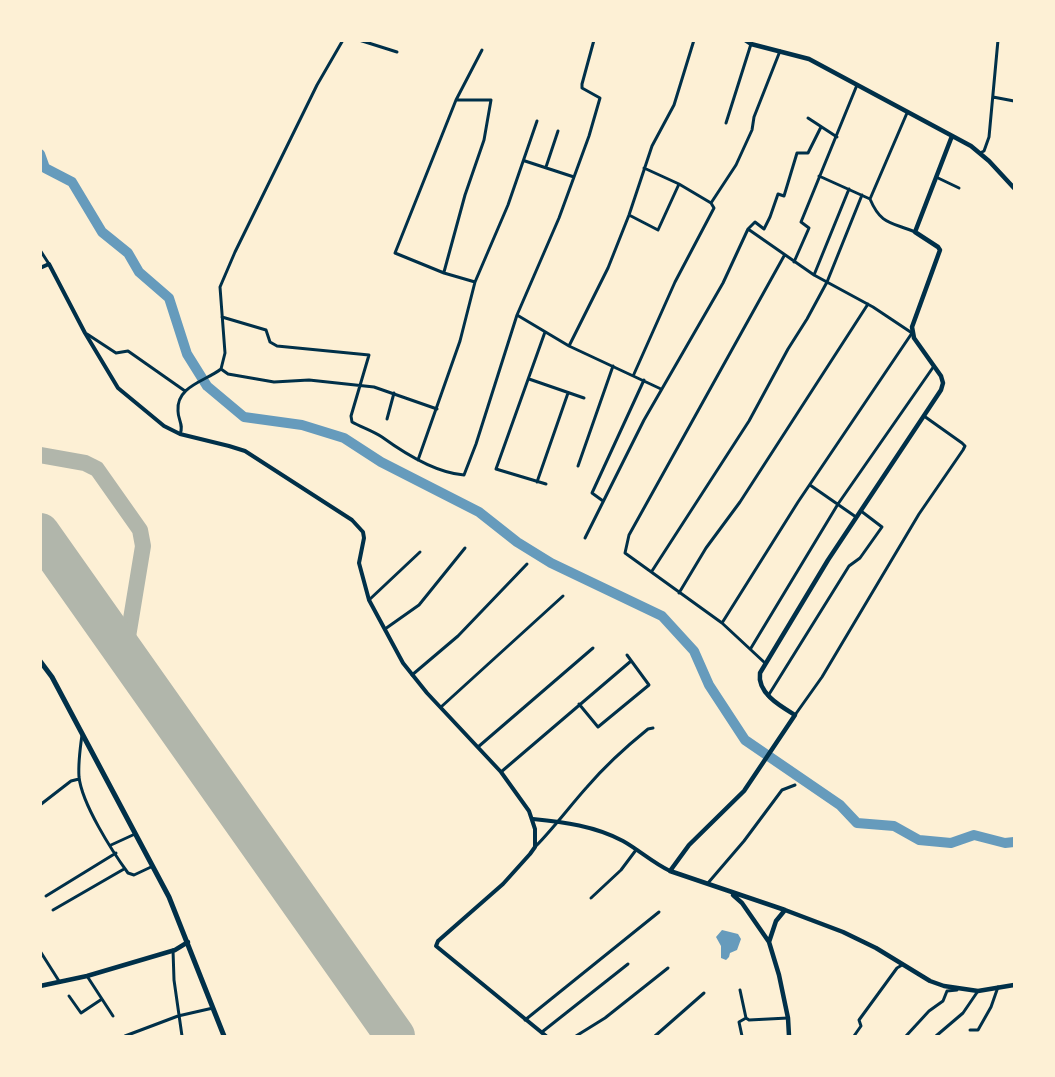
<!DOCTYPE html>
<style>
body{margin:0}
#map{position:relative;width:1055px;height:1077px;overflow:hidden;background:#fdf0d5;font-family:Literata,serif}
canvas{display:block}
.frame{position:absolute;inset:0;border:42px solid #fdf0d5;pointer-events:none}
</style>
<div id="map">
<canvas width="1055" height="1077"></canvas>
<div class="frame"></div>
</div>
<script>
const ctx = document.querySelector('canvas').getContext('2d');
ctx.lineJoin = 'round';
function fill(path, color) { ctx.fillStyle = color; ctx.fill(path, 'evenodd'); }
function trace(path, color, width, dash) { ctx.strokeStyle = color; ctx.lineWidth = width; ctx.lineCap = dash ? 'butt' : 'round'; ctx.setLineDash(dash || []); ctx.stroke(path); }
fill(new Path2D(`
 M722,930L738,934L741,939L737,950L730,953L729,957L726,960L721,958V946L716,937Z`), '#669bbc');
trace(new Path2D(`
 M40,154L45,168L72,182L102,232L128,253L139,272L169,298L187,354L207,386L244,417L302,425L344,438L381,462L479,512L517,542L551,563L662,616L694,651L709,685L745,740L840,805L857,823L894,826L919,840L951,843L974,835L1005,843L1014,842`), '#669bbc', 10);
trace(new Path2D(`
 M40,455L85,463L97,469L140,530L143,546L127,643L130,660`), '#b1b6ab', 16);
trace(new Path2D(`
 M40,533L395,1036`), '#b1b6ab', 40);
trace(new Path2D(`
 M343,40L317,85L235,252L220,287L225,353L221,369L228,374L274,382L309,380L374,387L437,409
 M359,40L397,52
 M993,97L1014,101
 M808,118L837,137
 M726,123L751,44
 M980,153L984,151L989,137L998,40
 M525,161L574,177
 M546,167L558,131
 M644,168L679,184L711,203
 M819,176L870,199C881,225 891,222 915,232
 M936,177L959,188
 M870,199L907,113
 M629,215L658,230L679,184
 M40,250L49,264
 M794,262L809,228L801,222L857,85
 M444,272L465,195L484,140L491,100H456
 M814,275L849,189
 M475,282L444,273L395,253L456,100L482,50
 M517,315L569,346L661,389
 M222,317L266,330L270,342L277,346L369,355L351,416L352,422C361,427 373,431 382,437C404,453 436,473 464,475L476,444L517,315L559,218L589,136L600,98L582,88V84L594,40
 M545,332L496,469L546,484
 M87,334L116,353L128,351L185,391
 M569,346L608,268L629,215L652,146L674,105L694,40
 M634,374L675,282L714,208L711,203L736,165L752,130L754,117L780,51
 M529,379L584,398
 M387,419L394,393
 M180,434C184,425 178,420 178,411C176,386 206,381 221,369
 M418,460L460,341L475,282L508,205L537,121
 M578,466L613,366
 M537,482L568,393
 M810,485L856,517
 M603,501L592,493L644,380
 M585,538L644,420L723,283L748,229L755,222L764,229L770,217L778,194L784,196L797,153H808L821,127
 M652,571L749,421L788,349L807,319L827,282L862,195
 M679,593L706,548L740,502L868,304
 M369,600L420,552
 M722,623L798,502L912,333L873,307L814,275L748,229
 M385,629L419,605L465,548
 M751,648L838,504L934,366
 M765,663L722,623L625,553L629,535L784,256
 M412,675L458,636L527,564
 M768,696L849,566L860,558L882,527L861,511
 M579,704L598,727L649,685L627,655
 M441,707L563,596
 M795,715L822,677L919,514L963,450L965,446L962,443L924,416
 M82,735C80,749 78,763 79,777C82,804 112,851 128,873L134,875L151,867
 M478,747L593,648
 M501,772L631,661
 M40,805L71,781L79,779
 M111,845L135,834
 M535,847C554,828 569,807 587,787C605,766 627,746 648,729L653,728
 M708,883L744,841L782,790L795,785
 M46,896L116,853
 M591,898L621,870L636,850
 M53,910L124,869
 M173,950L174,980L182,1036
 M40,951L59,981
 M87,976L113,1016
 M740,990L746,1018L749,1020L788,1018
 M69,996L81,1013L102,999
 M525,1020L659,912
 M970,1030H978L991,1007L998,987
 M542,1032L628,964
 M125,1036L178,1016L213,1008
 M576,1036L605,1018L668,968
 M655,1036L704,993
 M742,1036L739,1022L746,1018
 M854,1036L861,1026L859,1020L897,968L902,965
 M906,1036L929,1011L943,1001L947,991L957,990
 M936,1036L963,1013L978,991`), '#003049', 3);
trace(new Path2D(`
 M40,268L49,264L85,333L118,388L164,426L180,434L229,446L245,451L352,520L363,532L364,538L359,563L369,600L403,663L427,693L501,772L529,811L535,829V847L530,854L503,884L438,941L436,946L546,1036
 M533,819C564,822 595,826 623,841C639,850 653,863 670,871`), '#003049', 4);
trace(new Path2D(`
 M745,40L751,44L809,59L971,146L989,161L1014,188
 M952,136L915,232L938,247L940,250L912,327L914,338L941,376L943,383L941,390L828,560L760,673C757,693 780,706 795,715L744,791L689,845L670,871L785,910L843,932L876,948L930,981L944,986L978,991L1014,985
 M733,895L742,903L769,942L779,975L788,1018L789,1036
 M769,942L776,921L785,910
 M40,986L87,976L175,950L188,942`), '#003049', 4.5);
trace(new Path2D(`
 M40,661L52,677L169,897L224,1036`), '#003049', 5);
</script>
